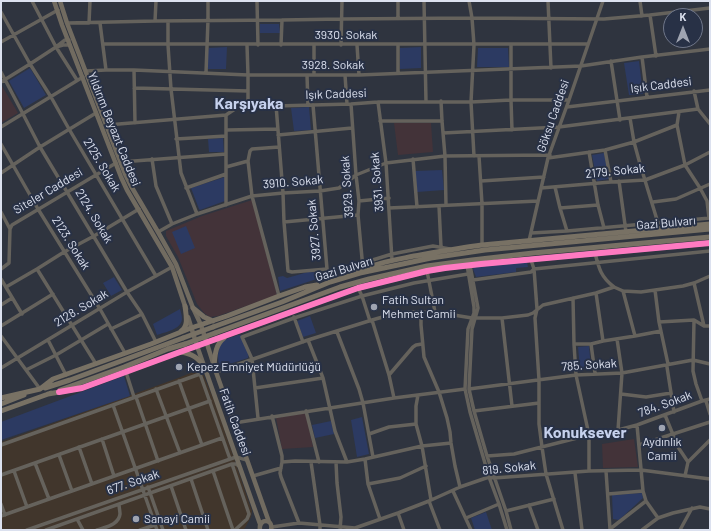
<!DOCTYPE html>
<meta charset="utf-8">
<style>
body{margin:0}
#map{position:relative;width:711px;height:531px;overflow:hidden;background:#2f343f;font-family:Barlow,sans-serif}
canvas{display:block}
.frame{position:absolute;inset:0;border:2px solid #dce1ef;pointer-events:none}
.north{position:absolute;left:663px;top:8px;width:40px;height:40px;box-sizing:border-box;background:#283146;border:1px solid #70778a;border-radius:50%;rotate:0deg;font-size:11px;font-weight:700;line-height:16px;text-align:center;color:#dce1ef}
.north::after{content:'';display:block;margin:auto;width:14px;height:18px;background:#9fa4b1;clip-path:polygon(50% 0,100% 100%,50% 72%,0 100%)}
</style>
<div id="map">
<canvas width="711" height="531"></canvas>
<div class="frame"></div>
<div class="north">K</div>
</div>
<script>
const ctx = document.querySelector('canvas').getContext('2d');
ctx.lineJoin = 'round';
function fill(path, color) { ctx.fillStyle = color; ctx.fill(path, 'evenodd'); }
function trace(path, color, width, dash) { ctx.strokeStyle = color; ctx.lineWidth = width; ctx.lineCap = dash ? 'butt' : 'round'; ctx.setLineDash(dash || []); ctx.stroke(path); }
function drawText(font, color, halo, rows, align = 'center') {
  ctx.font = font + ' Barlow,sans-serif'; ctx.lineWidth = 4; ctx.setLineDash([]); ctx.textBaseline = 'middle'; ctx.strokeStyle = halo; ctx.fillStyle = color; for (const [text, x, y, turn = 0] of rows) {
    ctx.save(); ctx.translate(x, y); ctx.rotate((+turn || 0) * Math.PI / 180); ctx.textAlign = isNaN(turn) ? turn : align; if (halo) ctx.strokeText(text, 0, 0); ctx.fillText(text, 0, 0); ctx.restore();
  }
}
fill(new Path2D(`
 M201,369L216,405L252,511L251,517L245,528L242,530H1V442L178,378Z`), '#41362c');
fill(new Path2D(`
 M2,86L18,113L1,123V87Z
 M394,123H431L433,152L398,155Z
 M252,200L277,295L218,316L210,317L204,313L197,304L178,257L166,236V231L202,216Z
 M306,413L313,447L282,449L276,418Z
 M634,439L638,467L603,468L602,444Z`), '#433339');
fill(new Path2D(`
 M260,24H279L280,33H260Z
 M227,47L226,69H208V51L209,48Z
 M421,47V68L400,69V48Z
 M478,48H508L509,67H477Z
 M639,61L643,94L629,95L624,63Z
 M30,68L46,95L24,108L9,81Z
 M309,107L311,130L294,131L291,108Z
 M223,138L224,152H209L208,139Z
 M604,153L609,179L597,181L592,155Z
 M442,170L444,190L417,192L415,171Z
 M225,177V201L200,210L199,209L191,188Z
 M186,226L195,248L181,254L172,232Z
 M527,262L528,267L516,268V272L476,277L473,269L475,265Z
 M308,272L324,273L326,276L280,291L278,277L283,276L287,278Z
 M114,277L122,290L111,296L103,283Z
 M180,309C181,312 182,316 182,319C181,330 165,332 157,335L153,324Z
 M310,316L316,333L303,337L297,321Z
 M238,335H241L249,354L248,358L220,367C217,359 217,348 223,342C226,338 233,337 238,335Z
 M589,346L591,368L580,369L578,347Z
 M124,376L130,396L1,440V422Z
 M362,417L369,454L357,457L351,420Z
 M331,421L334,434L315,438L312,425Z
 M642,493L643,498L619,520L613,519L612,495Z
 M486,512L492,530H475L471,518Z`), '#2c3a62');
trace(new Path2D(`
 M32,1L56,47L77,80
 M257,1L258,45
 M398,1V19
 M424,1L426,102
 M469,1L472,18L474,45L471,102L474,156
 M548,1L551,68
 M640,1L642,16
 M1,12L30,64L51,97L69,129L156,276
 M650,15L656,56
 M155,21L156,1
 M168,21V45L171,89L181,173L197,214
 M67,23L155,21L282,20L342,19L472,18L604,19L650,15L710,8
 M89,23L90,1
 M100,23L106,70
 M69,40H65L56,47L63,45H70
 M1,42L58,10
 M103,44H588
 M511,44V100L512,130
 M247,45L248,75V106
 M281,45L282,20
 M341,45L342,1
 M357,45L359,75
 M642,57L647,97
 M611,61L620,120
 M134,70L135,123
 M86,71L106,70H134L248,75H359L581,66L642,57L710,49
 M1,72L23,114L40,147L127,292L142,314L156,342
 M206,73L208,20V1
 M398,73V45
 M307,75L308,105
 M314,75V45
 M345,75L347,104
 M1,82L30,64L56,47
 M134,88L248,91
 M694,91L698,109L710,124
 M441,101L442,121L445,156L446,205
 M378,102L386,163L392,260
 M351,104L356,175L359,201L358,215L363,269
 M276,105L283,193L284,222L288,271L292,272L327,269
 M313,105L327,269L330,282
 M567,107L710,90
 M679,112L677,125L685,165L700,188L707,201L709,218
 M630,118L634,142L640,164L658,223
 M380,121H442
 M107,125L226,115L238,107L351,104L378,102H471L511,100H569
 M1,127L83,77
 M227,130L278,129
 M443,133L559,127L698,109
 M278,135L352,128
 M176,139L226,136
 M1,144L38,209L100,309L125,353
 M605,150L611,182
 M589,152L598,205L604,228
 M479,156L482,204V245
 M548,158L605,150L634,142L677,125
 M152,159L156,186L172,224
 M413,159L417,207
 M248,161L252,196L279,296
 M121,162L226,154
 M226,167L248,161L250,151L252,149L279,147
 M1,173L40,147L96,113
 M481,181L544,177
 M619,181L626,232
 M555,187L560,208L567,231
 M186,188L226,174
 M541,188L611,182L645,180L685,165L710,152
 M359,201L389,198
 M653,202L676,199L710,184
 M226,205V115
 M439,206L441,247
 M389,208L538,201
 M560,208L598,205
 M1,212L10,229
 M284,222L358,215
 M158,232L172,224L197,214L252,196L283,193L320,191L339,188L356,175L386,163L445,156L550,155
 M531,233L567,231L710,218
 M529,241L548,158L569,100L603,1
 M595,253C599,269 601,277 614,287
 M531,260L534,269L537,309L535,318L539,380V424L542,447L546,474L563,530
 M363,263L392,254L433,246L450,249
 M467,265L474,307V313L468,329L465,389L470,412L489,477L499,504L507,530
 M470,265L478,308L472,329L469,389L474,411L487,456L506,511L511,530
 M1,269L9,263L10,229L12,225L116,163
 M37,269L96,364
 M427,271L435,312
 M1,279L22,314
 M473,280L531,272L534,269L710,251
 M694,283L704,326
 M6,287L37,269L64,252L94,236L139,209
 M358,288L362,296L370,321
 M655,290L659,322L668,364L667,367L674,412
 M623,291L635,336
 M596,293L603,341
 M573,298L574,344L576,375L589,435V471
 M1,305L12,298
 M421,312V325L424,357L439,392L447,418L450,432L451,443L455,466L460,487
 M294,317L303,342
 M502,318L512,406
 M372,320L389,375L394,398
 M694,320L693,371L696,384L702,401
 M659,322L694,320L704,326H710
 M1,326L53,294
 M111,329L142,314
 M337,332L359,389L363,403L373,457
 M1,336L40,389
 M617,339L622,373L618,430
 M48,340L66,375
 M308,340L323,378L335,431L347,462
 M574,344H591L603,341L635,336L661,331
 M591,344L595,373
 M1,368L127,292L172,267
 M26,370L56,355L108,324
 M126,372L134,397
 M216,372L308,340L372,320L397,313L413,312H435L472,318H502L528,315L533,313L543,305L596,293L614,287L623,291L641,292L683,286L694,283L710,276
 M389,375L413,347L416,345L422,344
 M179,381L202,445
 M255,388L323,378
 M156,389L180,453
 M469,389L576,375L622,373L693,360L710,364
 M621,394L646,397L671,393
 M418,395L416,406V424L422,446L431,500
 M136,397L158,461
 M706,401L710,414
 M113,405L157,530
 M306,411L319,462
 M474,411L539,403
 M665,415L678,447L688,462
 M272,416L282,456V462L280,473L281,477L299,523
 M258,418L252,359L242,337L294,318L362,296L414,283L468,274
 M234,423L394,398L465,389
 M637,425L643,491L646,501L658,518
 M369,434L389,427L416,424
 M102,439L114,476
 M1,445L200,374L230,459
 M639,445L710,422
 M79,447L92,484
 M59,455L72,491
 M487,456L514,454L589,435L618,430L637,425L702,401L710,399
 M365,459L368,484L380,519
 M282,462L295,461L347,462L365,459L422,446L451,443
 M311,462L320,525V530
 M336,462L337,483L341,517L340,530
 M35,463L49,499
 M232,464L249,514L247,519L235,530
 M14,471L27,507
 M213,471L233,530
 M606,471L610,529
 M575,473L582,530
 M1,475L210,401
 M253,476L281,468
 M685,476L688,462L710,440
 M191,479L208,530
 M368,484L400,478L426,466
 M171,486L186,530
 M148,487L163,530
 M453,491L471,530
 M608,494L643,491
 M429,501L440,530
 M1,504L5,515
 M529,505L538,530
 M506,511L554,499
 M398,513L404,530
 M1,516L222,438
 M466,518L499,504
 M77,519L83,530
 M272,527L299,523L355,528L398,513L429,501L460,487L489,477L494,478L589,471L641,470L710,479
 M610,529L646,501
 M27,530L236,457L247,460
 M46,530L232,464H236L239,466
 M97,530C105,527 119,525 120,514C120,511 119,507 119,504
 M140,530L155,525
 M642,530L658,518L673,513L700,507L710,509
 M680,530L692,508`), '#65625c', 3.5);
trace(new Path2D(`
 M54,1L62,25L121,177L127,190L172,267L186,309
 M60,1L67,23L125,174L131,186L158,232L176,264L193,308L201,325L216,372L269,522
 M188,317L197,346L260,524
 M260,530C258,518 274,518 271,530`), '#716b60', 4.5);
trace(new Path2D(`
 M357,272C375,263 395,260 414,256C437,252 459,248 482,245L710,224
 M193,308L204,317L213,321
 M213,327L282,302L330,282L360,273L431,258L485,250L710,229
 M181,331C189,326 186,315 185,306
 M215,333L340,287L369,279L427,266L472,260L533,253L710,237
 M181,352C192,354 197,357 204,366
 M214,366C215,356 215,345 224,338
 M45,388L70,380L183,338
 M60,390L124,367L168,349L185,344
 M48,394L82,388L180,352L358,288L427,271L445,268L481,264L710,243
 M1,398L40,389L53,379L151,344L191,328L227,316L279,296L305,287L317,285
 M1,404L24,395
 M1,411L51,393`), '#787164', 5);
trace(new Path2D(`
 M183,338L213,327
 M185,344L215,333`), '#787164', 5);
trace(new Path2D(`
 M59,392L82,388L180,352L358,288L427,271L445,268L481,264L710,243`), '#fe7ac1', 6);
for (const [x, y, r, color] of [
 [374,307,4,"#9fa4b1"],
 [179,367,4,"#9fa4b1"],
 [662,428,4,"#9fa4b1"],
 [136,519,4,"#9fa4b1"]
]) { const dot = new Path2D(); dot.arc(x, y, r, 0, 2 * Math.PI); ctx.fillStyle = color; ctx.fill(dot); trace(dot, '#283146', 1.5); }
drawText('12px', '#dce1ef', '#283146', [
 ["3930. Sokak",346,35],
 ["3928. Sokak",333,65],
 ["Işık Caddesi",661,85,-7],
 ["Işık Caddesi",336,94,-2],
 ["Göksu Caddesi",553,116,-71],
 ["Yıldırım Beyazıt Caddesi",114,129,68],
 ["2125. Sokak",102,165,59],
 ["2179. Sokak",615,171,-6],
 ["3910. Sokak",293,182,-5],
 ["3931. Sokak",377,182,-95],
 ["3929. Sokak",347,187,-94],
 ["Siteler Caddesi",48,191,-31],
 ["2124. Sokak",94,216,59],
 ["Gazi Bulvarı",666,223,-5],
 ["3927. Sokak",314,230,-95],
 ["2123. Sokak",71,243,58],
 ["Gazi Bulvarı",344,269,-17],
 ["2128. Sokak",81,308,-31],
 ["785. Sokak",589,365,-4],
 ["784. Sokak",665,404,-20],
 ["Fatih Caddesi",235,422,70],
 ["819. Sokak",509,468,-6],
 ["677. Sokak",133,482,-19]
]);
drawText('12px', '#dce1ef', '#283146', [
 ["Fatih Sultan",382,300],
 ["Mehmet Camii",382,314],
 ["Kepez Emniyet Müdürlüğü",187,367],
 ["Aydınlık",662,442,"center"],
 ["Camii",662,456,"center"],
 ["Sanayi Camii",144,519]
], 'left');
drawText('bold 16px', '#c6d1ed', '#283146', [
 ["Karşıyaka",249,104],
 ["Konuksever",585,433]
]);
</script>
